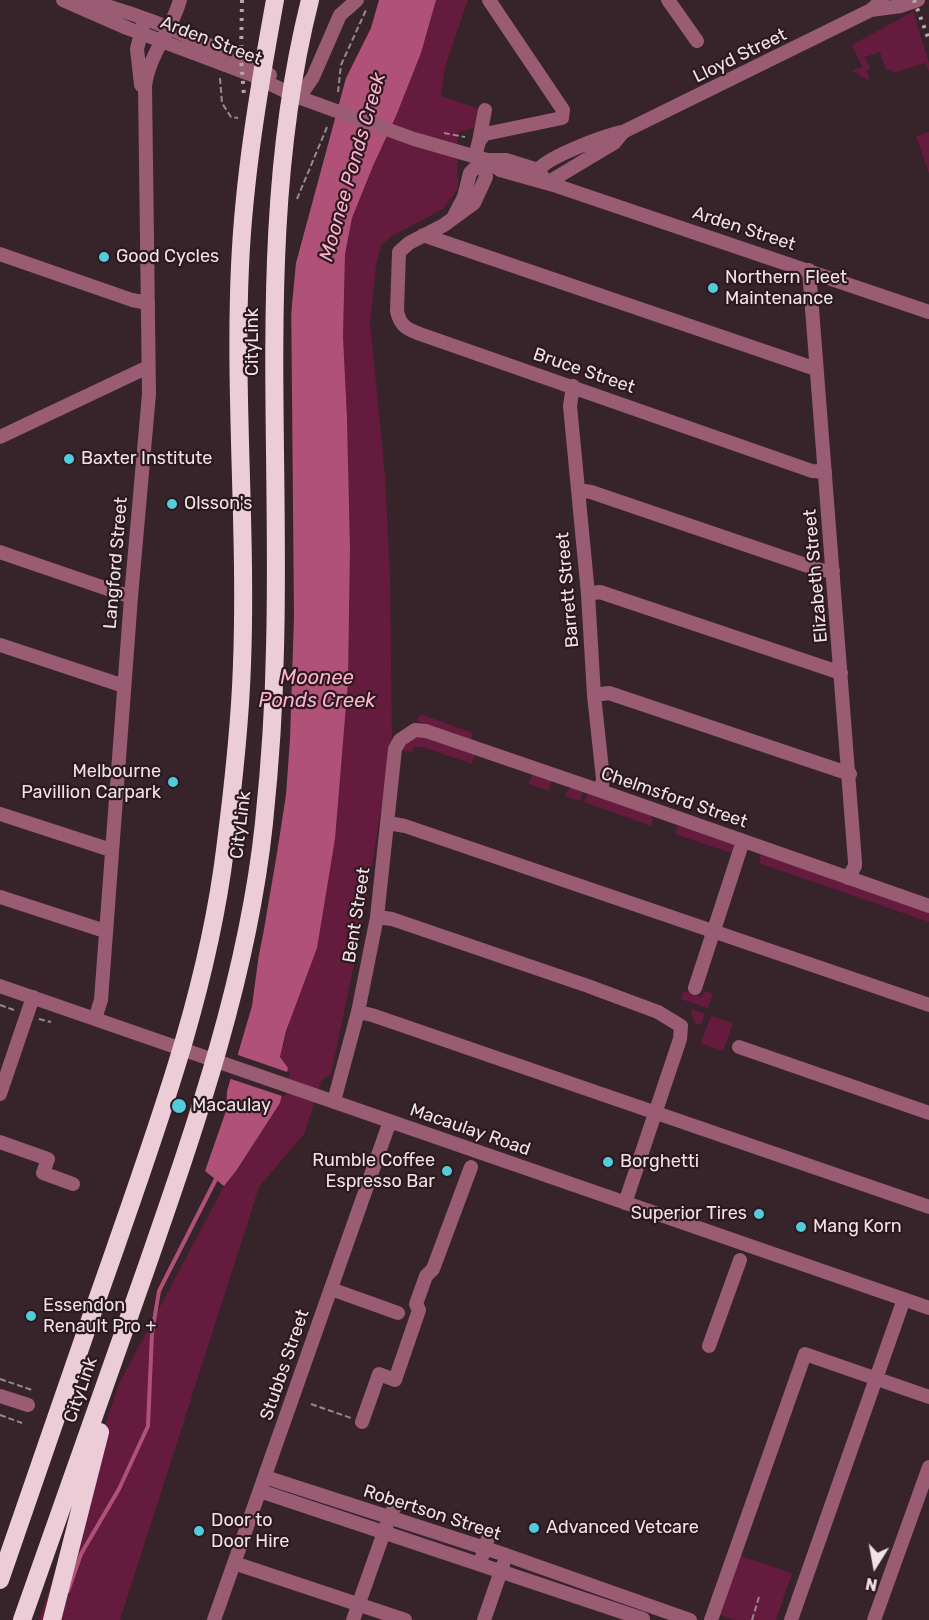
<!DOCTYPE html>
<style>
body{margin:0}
#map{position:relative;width:929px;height:1620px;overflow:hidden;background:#37232a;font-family:Rubik,sans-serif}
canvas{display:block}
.north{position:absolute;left:845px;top:1536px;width:60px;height:60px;-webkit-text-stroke:4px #2c1920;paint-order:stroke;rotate:191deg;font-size:16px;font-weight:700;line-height:24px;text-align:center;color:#efe1e5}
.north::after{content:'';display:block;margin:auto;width:21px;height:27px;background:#efe1e5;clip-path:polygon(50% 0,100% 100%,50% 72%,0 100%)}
</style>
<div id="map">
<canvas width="929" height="1620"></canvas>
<div class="north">N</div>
</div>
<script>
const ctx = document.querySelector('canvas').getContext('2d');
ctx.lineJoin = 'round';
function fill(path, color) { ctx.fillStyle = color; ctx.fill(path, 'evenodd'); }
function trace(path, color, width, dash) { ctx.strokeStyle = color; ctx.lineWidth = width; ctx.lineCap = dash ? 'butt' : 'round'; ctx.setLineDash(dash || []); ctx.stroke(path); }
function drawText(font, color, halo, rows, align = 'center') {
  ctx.font = font + ' Rubik,sans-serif'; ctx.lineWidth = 4.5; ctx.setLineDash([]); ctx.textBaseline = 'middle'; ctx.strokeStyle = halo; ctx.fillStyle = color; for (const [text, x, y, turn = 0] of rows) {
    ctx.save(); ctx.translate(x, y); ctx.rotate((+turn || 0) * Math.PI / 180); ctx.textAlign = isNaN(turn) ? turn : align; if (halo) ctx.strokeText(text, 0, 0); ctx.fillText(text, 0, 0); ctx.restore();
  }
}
fill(new Path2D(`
 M436,0H468L445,67L441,96L479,109L474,128L457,133L458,189L443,209L392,236L381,245L376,266L370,323L385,475L390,578L392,741L363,921L331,1074L321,1081L304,1134L259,1187L120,1620H39L119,1384L224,1186L236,1171L280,1103L288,1068L280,1058L335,839L348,682L350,548L347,418L343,336L345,254L352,218L373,166L396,116L421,53Z
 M914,11L915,18L929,63V72L926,63L892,73L891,69L886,70L880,52L865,57L870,68L867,70L870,81L852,71L862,67L852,45Z
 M929,132V174L916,136Z
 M420,714L473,733L471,740L417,721Z
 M417,735L475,753L472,764L423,747H414L412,752L404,751L403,749L406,743Z
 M535,774L552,780L549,791L529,784L532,775Z
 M570,787L583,790L580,801L565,796Z
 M589,792L649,812L653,820L651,826L584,802Z
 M678,825L734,844L731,853L675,834Z
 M761,854L929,909V922L759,863Z
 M684,991L702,997L704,991L713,994L708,1008L681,999Z
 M692,1009L705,1014L701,1025L696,1024L691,1013Z
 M711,1016L733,1023L723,1051L701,1043Z
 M738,1555L792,1573L776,1620H735L717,1614Z`), '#651b3d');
fill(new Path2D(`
 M379,0H436L421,53L396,116L373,166L352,218L345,254L343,336L347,418L350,548L348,682L335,839L317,948L286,1031L280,1057L288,1068L280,1103L236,1171L224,1186L205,1171L226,1111L227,1091L252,1006L276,826L284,749L289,602L291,315L296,263L346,78L371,28Z`), '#b05278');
fill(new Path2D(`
 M291,286L294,617L290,739L286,795L277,853L263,935L252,987L273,826L281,749L286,602L288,315Z
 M235,1054L290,1073L285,1097L228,1078Z`), '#37232a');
trace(new Path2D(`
 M68,1591L81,1554L119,1489L148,1426L152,1333L159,1291L216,1179`), '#b05278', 4);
trace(new Path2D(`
 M220,78L222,103L231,117L238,118
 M338,92L341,65L366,10
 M444,133L465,137
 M297,199L327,127
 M0,1005L14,1010
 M39,1019L51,1022
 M0,1379L32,1390
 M311,1404L351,1418
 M0,1415L22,1423
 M752,1620L759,1597`), '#99898e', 2, [6, 3]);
trace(new Path2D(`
 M63,0L127,28L252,75L295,96L414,139L487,160H506L538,170L547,183
 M83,0C132,11 175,30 220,50C237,58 255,64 270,75
 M668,0L697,41
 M871,10L901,6L918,0
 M141,85L137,49L143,25
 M300,96L313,77L340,15L357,0
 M479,141L485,110
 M475,157L479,141L485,134L562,118L563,110L489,0
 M484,159L486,177L474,203L444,225L409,243L399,252L397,311C400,326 407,329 420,334L812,471L825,472
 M487,160L500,170L557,186L929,312
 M535,178C536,176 538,171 539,169C550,156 606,135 623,132L871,10L882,0
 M547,183L614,143L623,132
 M454,216L464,197L470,173L484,159
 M423,235L816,369
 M0,254L132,300L148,303
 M809,270L855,862V866L848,878
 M573,386L570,406L588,594L594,695L603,779L601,791
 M0,437L148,367
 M578,490L591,492L820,570L833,571
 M0,552L131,597
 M588,594L600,592L841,673
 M0,645L124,686
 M594,695L609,693L850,774
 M0,814L111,850
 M388,823L405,826L929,1005
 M0,897L105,931
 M377,917L392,919L588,986L658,1012L681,1026L680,1039L625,1203
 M0,986L929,1308
 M695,988L743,841
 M358,1012L372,1015L929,1207
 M95,1019L101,1000L131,597L149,394L145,86C149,54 172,30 180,0
 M739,1047L929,1113
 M0,1094L33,997
 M334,1101L358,1012L377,917L395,749L400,740L415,730L426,731L601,791L929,906
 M0,1142L48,1159L43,1173L73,1184
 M331,1289L398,1313
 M709,1346L740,1260
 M0,1396L28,1405
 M362,1422L379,1374L395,1380L419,1310L416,1304L426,1276L433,1269L471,1167
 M265,1477L506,1555L690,1620
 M260,1491L643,1619
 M482,1557L489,1535
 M234,1563L405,1620
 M214,1620L390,1121
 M353,1620L389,1518L395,1506
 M484,1620L503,1565
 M711,1620L805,1354L929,1397
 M791,1620L904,1299
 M874,1620L929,1467`), '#995c73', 14);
trace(new Path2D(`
 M0,1580C38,1469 76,1359 115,1249C160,1119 208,988 225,850C233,788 240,727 242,664C247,531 234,399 240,266C244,176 259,88 275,0
 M22,1620C64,1502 106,1384 147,1266C197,1122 248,975 264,823C270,765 274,706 275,648C281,431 256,213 310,0
 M52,1620L100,1432`), '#eccdd7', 18);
trace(new Path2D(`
 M242,0L241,59L244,95
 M914,0L929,40`), '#b6a6ab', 4, [3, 6]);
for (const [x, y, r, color] of [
 [104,257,6,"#52cbda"],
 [713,288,6,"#52cbda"],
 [69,459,6,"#52cbda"],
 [172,504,6,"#52cbda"],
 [173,782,6,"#52cbda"],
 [179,1106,8,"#52cbda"],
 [608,1162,6,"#52cbda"],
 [447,1171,6,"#52cbda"],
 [759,1214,6,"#52cbda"],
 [801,1227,6,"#52cbda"],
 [31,1316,6,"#52cbda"],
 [534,1528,6,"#52cbda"],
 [199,1531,6,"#52cbda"]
]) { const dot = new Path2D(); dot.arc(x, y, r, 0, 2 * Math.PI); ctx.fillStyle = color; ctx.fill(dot); trace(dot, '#2c1920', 2); }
drawText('18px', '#efe1e5', '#2c1920', [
 ["Arden Street",211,41,21],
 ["Lloyd Street",740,56,-26],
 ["Arden Street",744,229,18],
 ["CityLink",253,342,-90],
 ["Bruce Street",584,371,19],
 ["Langford Street",116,563,-85],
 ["Elizabeth Street",816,576,-95],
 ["Barrett Street",568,590,-95],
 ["Chelmsford Street",674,798,19],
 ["CityLink",241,825,-83],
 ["Bent Street",357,915,-81],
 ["Macaulay Road",470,1130,19],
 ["Stubbs Street",285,1365,-71],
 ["CityLink",81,1390,-71],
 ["Robertson Street",432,1513,18]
]);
drawText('18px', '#efe1e5', '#2c1920', [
 ["Good Cycles",116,257],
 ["Northern Fleet",725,278],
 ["Maintenance",725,299],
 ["Baxter Institute",81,459],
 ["Olsson's",184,504],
 ["Melbourne",161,772,"right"],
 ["Pavillion Carpark",161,793,"right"],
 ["Macaulay",192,1106],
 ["Rumble Coffee",435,1161,"right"],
 ["Espresso Bar",435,1182,"right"],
 ["Borghetti",620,1162],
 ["Superior Tires",747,1214,"right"],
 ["Mang Korn",813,1227],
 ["Essendon",43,1306],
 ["Renault Pro +",43,1327],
 ["Door to",211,1521],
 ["Door Hire",211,1542],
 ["Advanced Vetcare",546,1528]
], 'left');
drawText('italic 20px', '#feb1cc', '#2c1920', [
 ["Moonee Ponds Creek",353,167,-74],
 ["Moonee",317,678],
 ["Ponds Creek",317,701]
]);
</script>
